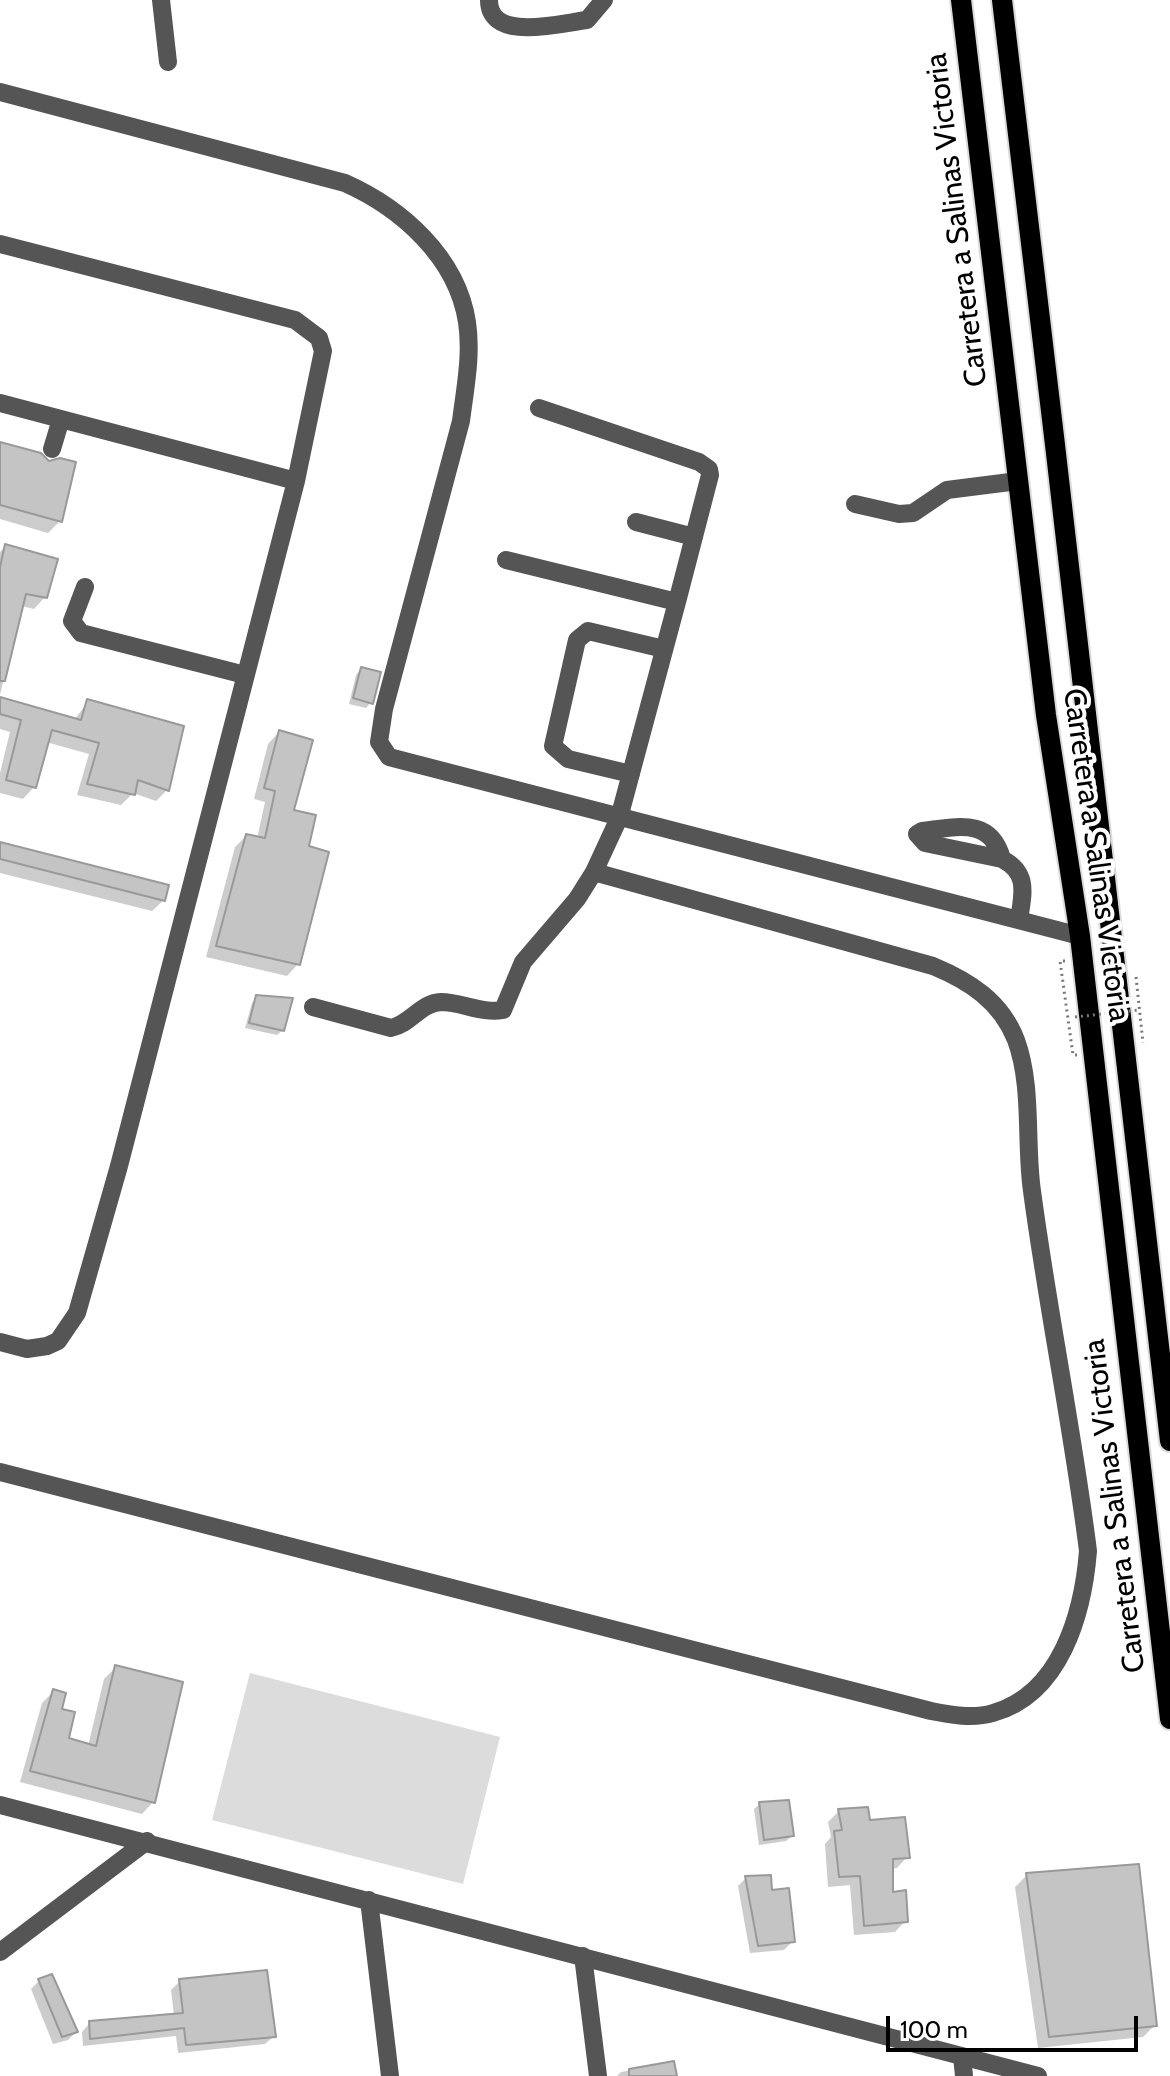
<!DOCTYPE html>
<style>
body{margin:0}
#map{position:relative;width:1170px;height:2076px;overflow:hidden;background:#fff;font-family:Cabin,sans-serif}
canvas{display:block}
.scale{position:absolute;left:886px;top:2016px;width:252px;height:36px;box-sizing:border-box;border:4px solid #000;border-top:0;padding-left:10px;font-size:24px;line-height:28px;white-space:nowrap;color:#000;-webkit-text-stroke:6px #fff;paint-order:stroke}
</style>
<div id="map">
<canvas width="1170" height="2076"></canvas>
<div class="scale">100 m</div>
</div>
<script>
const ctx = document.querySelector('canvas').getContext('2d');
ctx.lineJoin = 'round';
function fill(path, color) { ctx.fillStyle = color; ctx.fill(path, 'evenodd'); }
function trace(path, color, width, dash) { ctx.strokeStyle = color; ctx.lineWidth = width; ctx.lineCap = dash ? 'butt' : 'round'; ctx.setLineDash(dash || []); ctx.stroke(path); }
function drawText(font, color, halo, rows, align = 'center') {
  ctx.font = font + ' Cabin,sans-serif'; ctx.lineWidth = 8; ctx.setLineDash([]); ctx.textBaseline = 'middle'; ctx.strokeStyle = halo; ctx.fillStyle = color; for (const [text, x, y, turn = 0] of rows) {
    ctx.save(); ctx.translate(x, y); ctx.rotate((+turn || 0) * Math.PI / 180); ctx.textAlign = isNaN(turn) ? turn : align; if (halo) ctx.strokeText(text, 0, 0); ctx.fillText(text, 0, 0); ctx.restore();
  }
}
fill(new Path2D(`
 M250,1673L500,1737L463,1884L212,1820Z`), '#dcdcdc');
fill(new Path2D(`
 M0,444L60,521L48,533L0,519Z
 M5,547L45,597L34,609L21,606L0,695V552Z
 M361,669L371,702L366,708L349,704L356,675Z
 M0,699L74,720L88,702L167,790L156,801L133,793L121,805L77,795L89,754L46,742L34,787L23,799L0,793V773L10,732L0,729Z
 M279,732L292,811L307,847L298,964L287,976L206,957L235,847L246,836L257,839L265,802L254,799L268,744Z
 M0,844L164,900L152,911L0,873Z
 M257,997L283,1030L277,1035L245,1028L252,1003Z
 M116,1667L153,1802L142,1814L20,1782L42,1703L53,1692L67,1740L88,1746L104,1679Z
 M760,1804L792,1836L786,1841L759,1845L754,1809Z
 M839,1811L869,1822L907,1857L897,1868L891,1869V1894L905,1921L895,1932L854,1935L850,1885L828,1887L825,1844L831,1837L828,1822Z
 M1027,1875L1155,2025L1143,2037L1038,2048L1015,1887Z
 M746,1878L770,1892L793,1941L784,1950L750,1953L738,1886Z
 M39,1981L76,2032L68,2040L53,2044L31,1989Z
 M180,1981L274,2036L265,2044L178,2053L176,2036L83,2046L82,2032L90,2023L174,2015L171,1990Z
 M672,2063L675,2076H617L621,2072Z`), '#0003');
const building = new Path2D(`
 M0,442L41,453L49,461L60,458L76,462L62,522L0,505Z
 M5,544L58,559L47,598L26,594L5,681H0V567Z
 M361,667L381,672L373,704L353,698Z
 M0,697L81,720L87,699L184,726L169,791L138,780L135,795L87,784L99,743L52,730L36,788L6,780L21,720L0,714Z
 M279,730L313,740L294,810L316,815L309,846L329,852L300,965L216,946L246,834L265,838L275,791L264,788Z
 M0,842L169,885L165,901L0,859Z
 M256,995L293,998L284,1031L249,1023Z
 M115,1665L183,1682L155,1803L30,1771L53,1689L66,1693L62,1709L75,1712L69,1738L96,1746Z
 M789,1800L794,1836L764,1840L759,1802Z
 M868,1807L870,1820L905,1817L910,1858L893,1859V1892L906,1890L908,1922L864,1926L860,1876L839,1877L834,1831L842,1830L838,1809Z
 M1139,1864L1157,2026L1049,2037L1026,1873Z
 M771,1875L772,1890L789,1888L795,1942L758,1946L745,1876Z
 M267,1970L276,2037L186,2045L184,2028L90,2039L89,2021L183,2013L179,1979Z
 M52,1974L78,2032L62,2037L38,1979Z
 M674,2061L677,2076H629V2069Z`);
fill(building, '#c4c4c4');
trace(building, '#999', 2);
const major = new Path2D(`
 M961,0L1046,715L1080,936L1170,1719
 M1002,0C1061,480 1113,961 1170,1441`);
trace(major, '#dbdbdb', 24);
trace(new Path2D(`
 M1065,961H1060L1073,1055H1077
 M1136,977L1143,1043`), '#777', 3, [2, 4]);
trace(new Path2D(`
 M161,0L168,62
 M489,0C489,43 561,23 587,20L604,0
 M0,92L345,183C401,208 457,257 467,322C472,355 465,389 461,421L384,709L379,742L389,757L1080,936
 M0,244L295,320L319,338L323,351L296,481L119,1166L77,1313L58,1341L47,1346L27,1349L0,1342
 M0,403L296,481
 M52,449L61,419
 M855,504L899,514L913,513L947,490L1018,481
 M636,522L694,537
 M506,560L677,602L710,475L709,469L699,462L539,408
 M85,587L72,621L81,633L245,675
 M631,774L568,759L553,746L577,640L588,631L664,649
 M1002,859C991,817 957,827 922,831L917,834L925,843L1002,859C1029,873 1023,893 1019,920
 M313,1007L391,1028C411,1024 420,1003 441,1002C462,1002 482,1014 503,1010L523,962L577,899L594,872L619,818L677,602
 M0,1472L931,1711C951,1715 973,1719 993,1713C1061,1694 1083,1613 1088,1551C1073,1431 1048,1311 1032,1191C1025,1143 1033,1086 1016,1040C1001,1001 969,981 933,966L594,872
 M0,1805L1038,2076
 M369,1900L390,2076
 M0,1952L147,1841
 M583,1956L598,2076
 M962,2056L964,2076`), '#555', 18);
trace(major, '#000', 20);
trace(new Path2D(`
 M1075,1017L1138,1010`), '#777', 3, [2, 4]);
drawText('30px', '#000', '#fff', [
 ["Carretera a Salinas Victoria",957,220,-97],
 ["Carretera a Salinas Victoria",1096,855,82],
 ["Carretera a Salinas Victoria",1115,1506,-97]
]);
</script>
